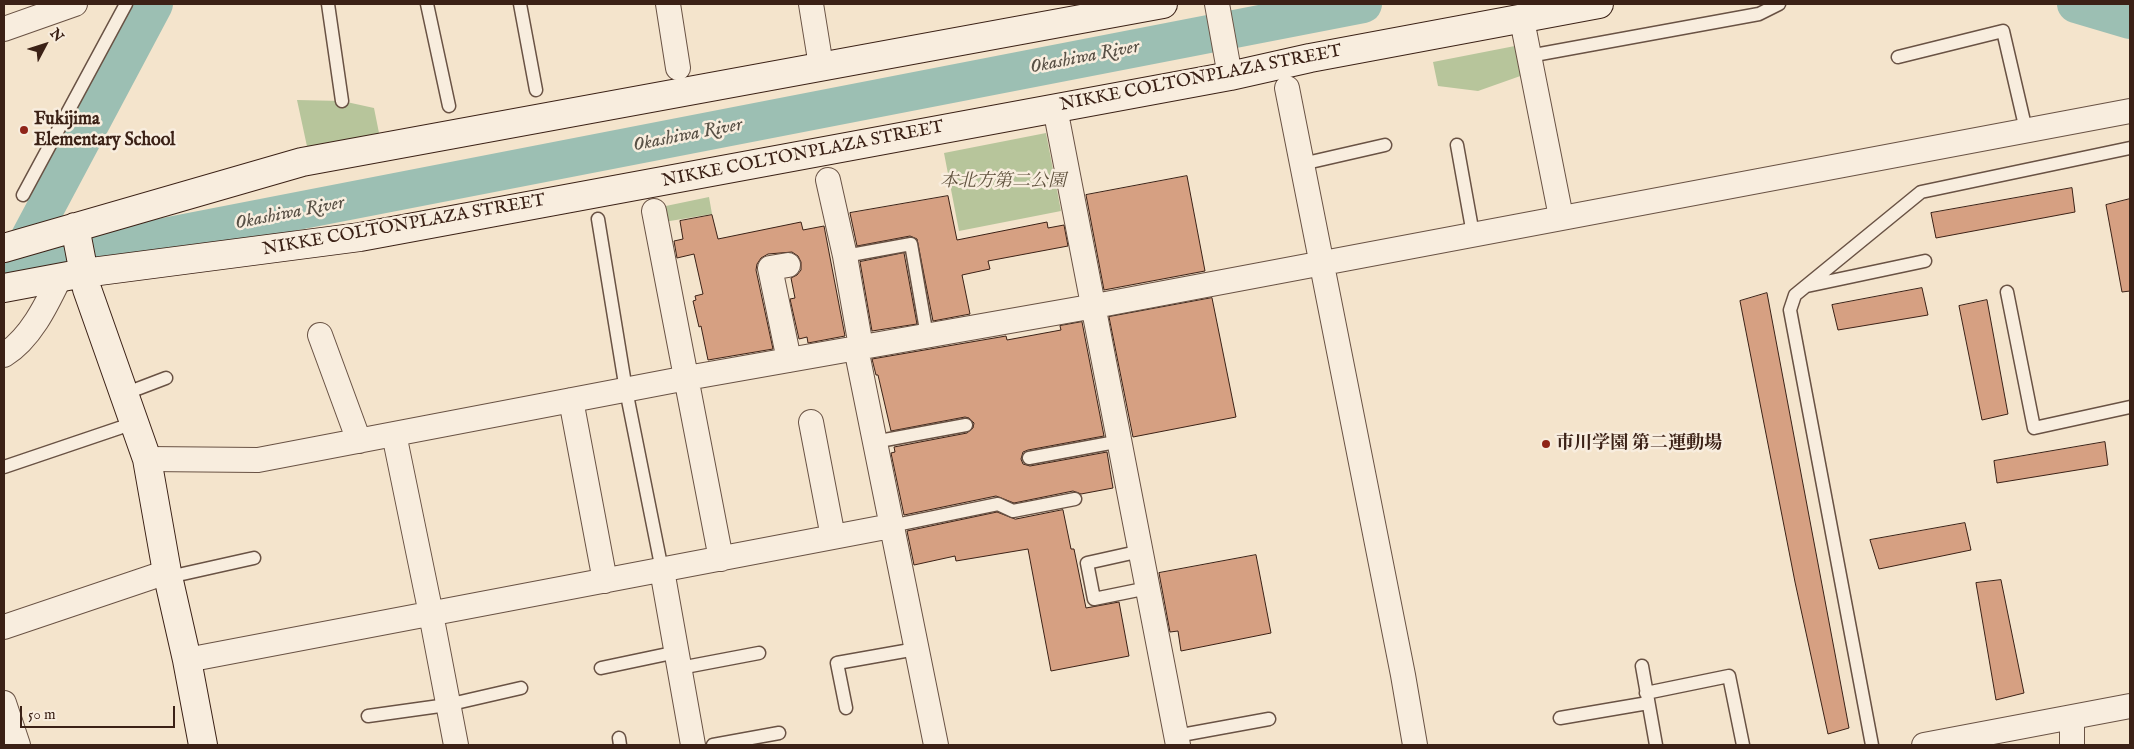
<!DOCTYPE html>
<meta charset="utf-8">
<style>
body{margin:0}
#map{position:relative;width:2134px;height:749px;overflow:hidden;background:#f4e4cc;font-family:"IM FELL English",serif}
canvas{display:block}
.frame{position:absolute;inset:0;border:5px solid #3b2116;pointer-events:none}
.north{position:absolute;left:20px;top:20px;width:50px;height:50px;-webkit-text-stroke:4px #f8edde;paint-order:stroke;rotate:50deg;font-size:14px;font-weight:700;line-height:20px;text-align:center;color:#3b2116}
.north::after{content:'';display:block;margin:auto;width:18px;height:22px;background:#3b2116;clip-path:polygon(50% 0,100% 100%,50% 72%,0 100%)}
.scale{position:absolute;left:20px;top:706px;width:155px;height:22px;box-sizing:border-box;border:2px solid #3b2116;border-top:0;padding-left:6px;font-size:15px;line-height:18px;white-space:nowrap;color:#3b2116;-webkit-text-stroke:4px #f8edde;paint-order:stroke}
</style>
<div id="map">
<canvas width="2134" height="749"></canvas>
<div class="frame"></div>
<div class="north">N</div>
<div class="scale">50 m</div>
</div>
<script>
const ctx = document.querySelector('canvas').getContext('2d');
ctx.lineJoin = 'round';
function fill(path, color) { ctx.fillStyle = color; ctx.fill(path, 'evenodd'); }
function trace(path, color, width, dash) { ctx.strokeStyle = color; ctx.lineWidth = width; ctx.lineCap = dash ? 'butt' : 'round'; ctx.setLineDash(dash || []); ctx.stroke(path); }
function drawText(font, color, halo, rows, align = 'center') {
  ctx.font = font + ' "IM FELL English","Noto Serif JP",serif'; ctx.lineWidth = 5; ctx.setLineDash([]); ctx.textBaseline = 'middle'; ctx.strokeStyle = halo; ctx.fillStyle = color; for (const [text, x, y, turn = 0] of rows) {
    ctx.save(); ctx.translate(x, y); ctx.rotate((+turn || 0) * Math.PI / 180); ctx.textAlign = isNaN(turn) ? turn : align; if (halo) ctx.strokeText(text, 0, 0); ctx.fillText(text, 0, 0); ctx.restore();
  }
}
fill(new Path2D(`
 M1520,45L1526,74L1478,91L1438,86L1433,62Z
 M297,100L342,101L374,108L379,133L308,151Z
 M1046,133L1061,211L959,231L944,153Z
 M709,197L712,214L664,222L661,207Z`), '#b7c59b');
trace(new Path2D(`
 M2076,4L2130,20
 M13,269L148,240L1363,4
 M13,269L154,4`), '#9cbfb3', 38);
const building = new Path2D(`
 M1187,176L1205,271L1104,290L1086,195Z
 M2072,188L2075,212L1936,238L1931,213Z
 M948,196L957,240L1047,222L1048,228L1064,225L1068,246L988,261L990,269L962,275L970,314L933,321L917,239L910,236L857,246L850,213Z
 M2130,199V291L2122,292L2106,205Z
 M712,215L718,239L801,222L803,230L824,226L845,336L808,343L807,337L799,339L790,299L795,298L791,278L797,275L801,270V262L798,256L792,252L768,254L761,258L757,264L756,270L773,349L708,360L701,326L699,327L693,301L696,300L695,296L703,294L694,254L677,258L674,241L683,239L680,221Z
 M904,253L917,324L872,331L860,262Z
 M1922,288L1928,315L1838,330L1832,305Z
 M1767,293L1849,728L1828,734L1795,582L1740,301Z
 M1212,298L1236,417L1133,437L1109,317Z
 M1987,300L2008,414L1982,420L1959,306Z
 M1082,322L1104,436L1028,450L1023,452L1021,459L1023,464L1030,466L1107,452L1113,488L1081,494L1073,491L1014,503L996,496L904,515L891,453L895,452L894,447L967,433L973,428L974,423L969,418L965,417L891,431L878,375H876L872,359L1006,336L1007,340L1061,330L1060,326Z
 M2105,442L2108,465L1997,483L1994,461Z
 M1063,510L1071,549H1074L1086,608L1119,602L1129,656L1051,671L1028,549L956,561L955,556L914,565L907,531L997,512L1015,519Z
 M1965,523L1971,550L1879,569L1870,540Z
 M1256,555L1271,633L1181,651L1178,631L1170,632L1159,573Z
 M2001,580L2024,693L1996,700L1976,583Z`);
fill(building, '#d6a082');
trace(building, '#3b2116', 1);
const lane = new Path2D(`
 M328,4L342,101
 M427,4L449,106
 M520,4L536,90
 M1529,56L1759,14L1779,4
 M1898,57L2003,31L2026,130
 M1457,145L1473,234
 M1302,164L1385,145
 M23,195L126,4
 M598,219L626,390L662,570
 M845,256L911,244L927,336
 M1807,286L1925,261
 M2007,292L2034,428L2130,407
 M124,394L166,378
 M874,442L966,425
 M1029,458L1121,441
 M4,467L134,423
 M891,526L998,504L1013,511L1075,499
 M1141,551L1087,563L1094,599L1148,588
 M169,577L254,558
 M1642,666L1656,745
 M601,668L677,652
 M680,668L759,653
 M1646,693L1729,676L1743,745
 M846,708L837,663L916,649
 M368,716L447,705L521,688
 M1560,718L1648,703
 M1176,736L1269,719
 M619,738L620,745
 M713,745L779,733
 M1872,745L1790,310L1795,295L1921,192L2130,148`);
const street = new Path2D(`
 M668,4L678,68
 M811,4L821,66
 M1217,4L1230,76
 M1522,20L1561,217
 M4,29L75,4
 M1287,88L1403,675L1415,745
 M1055,108L1178,745
 M828,180L845,256L860,341L856,348L936,745
 M654,211L721,559
 M788,265L770,268L789,360
 M320,335L359,441
 M4,355C30,339 46,306 59,279
 M571,400L605,581
 M811,422L833,537
 M394,434L431,614L456,745
 M147,459L258,460L687,378L1095,306L2130,111
 M662,570L693,745
 M4,627L167,572
 M187,660L891,526
 M4,703L18,745
 M1924,745L2130,706
 M2072,745V718`);
const secondary = new Path2D(`
 M75,227L87,289L147,459L167,572L187,660L203,745
 M4,248L302,162L1163,4
 M4,288L84,273L360,237L1230,76L1310,58L1599,4`);
trace(lane, '#695244', 15);
trace(street, '#695244', 26);
trace(secondary, '#3b2116', 30);
trace(lane, '#f8edde', 12);
trace(street, '#f8edde', 24);
trace(secondary, '#f8edde', 28);
for (const [x, y, r, color] of [
 [24,130,5,"#8f2418"],
 [1546,444,5,"#8f2418"]
]) { const dot = new Path2D(); dot.arc(x, y, r, 0, 2 * Math.PI); ctx.fillStyle = color; ctx.fill(dot); trace(dot, '#f8edde', 2); }
drawText('18px', '#3b2116', '#f8edde', [
 ["NIKKE COLTONPLAZA STREET",1201,79,-11],
 ["NIKKE COLTONPLAZA STREET",803,155,-11],
 ["NIKKE COLTONPLAZA STREET",404,226,-10]
]);
drawText('bold 18px', '#3b2116', '#f8edde', [
 ["Fukijima",34,120],
 ["Elementary School",34,141],
 ["市川学園 第二運動場",1556,444]
], 'left');
drawText('italic 18px', '#60523e', '#f8edde', [
 ["本北方第二公園",1003,182]
]);
drawText('italic 19px', '#585045', '#f8edde', [
 ["Okashiwa River",1085,58,-11],
 ["Okashiwa River",688,136,-11],
 ["Okashiwa River",290,214,-11]
]);
</script>
